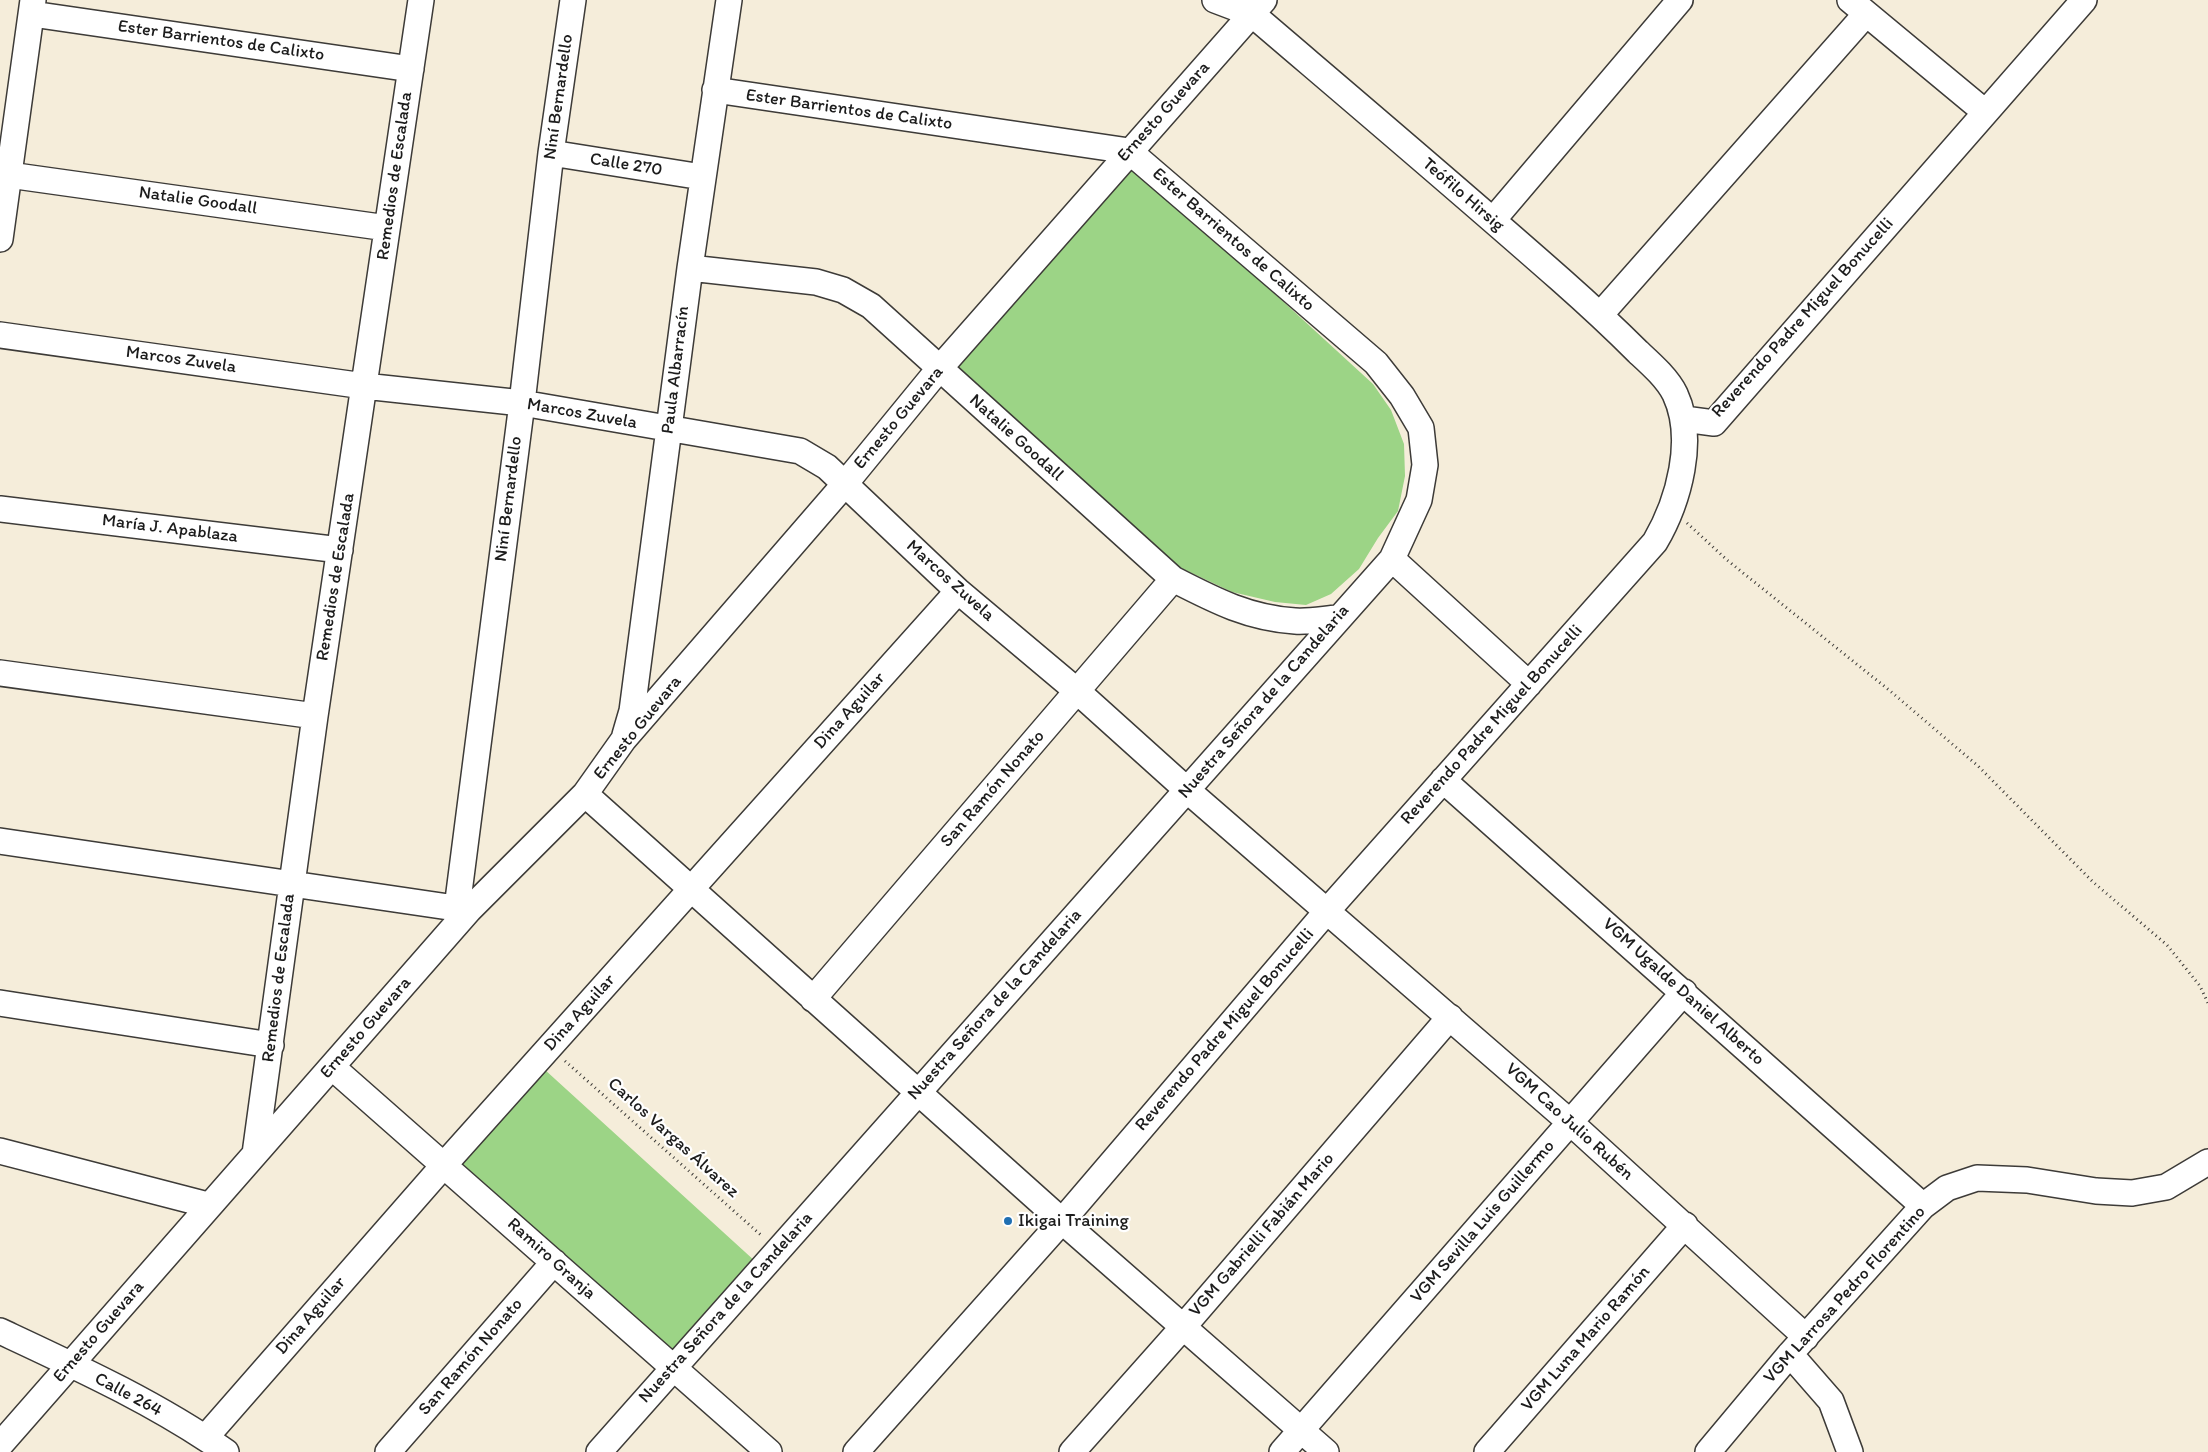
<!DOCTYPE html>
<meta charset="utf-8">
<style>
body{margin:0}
canvas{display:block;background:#f5edda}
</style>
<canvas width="2208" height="1452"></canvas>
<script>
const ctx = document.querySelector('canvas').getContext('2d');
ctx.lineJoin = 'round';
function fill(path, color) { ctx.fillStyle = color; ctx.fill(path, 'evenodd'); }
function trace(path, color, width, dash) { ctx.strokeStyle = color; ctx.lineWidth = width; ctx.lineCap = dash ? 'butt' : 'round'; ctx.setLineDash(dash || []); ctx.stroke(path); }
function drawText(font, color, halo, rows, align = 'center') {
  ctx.font = font + ' Itim,sans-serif'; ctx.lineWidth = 4.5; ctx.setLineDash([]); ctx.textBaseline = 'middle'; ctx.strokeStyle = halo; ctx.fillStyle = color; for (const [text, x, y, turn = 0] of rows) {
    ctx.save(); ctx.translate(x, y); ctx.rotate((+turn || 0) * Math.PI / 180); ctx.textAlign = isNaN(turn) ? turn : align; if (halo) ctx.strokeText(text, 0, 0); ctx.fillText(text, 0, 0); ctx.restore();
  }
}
fill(new Path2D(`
 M1130,161L1373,384L1391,410L1404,444L1405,476L1398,511L1378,538L1359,569L1331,594L1306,605L1275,602L1232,592L1181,568L949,365Z
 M544,1069L756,1262L673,1355L457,1162Z`), '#9cd486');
const minor = new Path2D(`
 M1850,0L1985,112
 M32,14L411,69
 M551,153L702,177
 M9,175L387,228
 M1493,220L1680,0
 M0,239L33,0
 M690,268L816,282L843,290L871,306L1173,579C1214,600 1248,618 1295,621C1309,622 1324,619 1337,618
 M1600,315L1866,14
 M0,335L364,386L522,403L800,451L827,467L958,591L1077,691L1187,790L1571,1123L1806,1337
 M1684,419L1714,423L2084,0
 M0,509L340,550
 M1392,559L1529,684
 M0,673L315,716
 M625,735L632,711L690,268L729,0
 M1443,780L1923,1206
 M585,794L1062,1221L1326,1452
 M0,841L469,910
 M457,908L522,403L551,153L573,0
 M813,999L1173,579
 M0,1003L271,1045
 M332,1067L769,1452
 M0,1151L208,1205
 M255,1154L315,716L421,0
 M0,1331C77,1367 156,1403 226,1452
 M1790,1354L1831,1401L1850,1452
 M205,1438L444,1165L958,591
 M0,1445L469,910L585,794L624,739L844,485L939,369L1264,0
 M388,1452L554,1262
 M599,1452L1392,559L1419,500L1425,465L1421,428L1402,396L1376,363L1129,151L715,90
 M856,1452L1062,1221L1327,911L1655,542C1679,501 1696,439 1675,394C1667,378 1651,364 1638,352C1613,327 1587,303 1561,280C1459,190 1355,102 1252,14L1215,0
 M1072,1452L1184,1326L1450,1017
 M1282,1452L1684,992
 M1487,1452L1685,1225
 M1708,1452L1790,1354L1923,1206L1947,1188L1977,1178L2027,1180L2096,1191L2132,1193L2166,1187L2208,1162`);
trace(minor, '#3d3b38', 28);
trace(new Path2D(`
 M1687,523L1727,560L1889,690L1978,766L2093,882L2167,945L2200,986L2208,1003
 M565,1061L762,1236`), '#3d3b38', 3, [1, 4]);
trace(minor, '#fff', 25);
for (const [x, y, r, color] of [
 [1008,1221,5,"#1f6fb2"]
]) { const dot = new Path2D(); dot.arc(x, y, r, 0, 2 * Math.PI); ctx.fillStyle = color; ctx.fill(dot); trace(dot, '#fff', 2); }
drawText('18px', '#1c1c1c', '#fff', [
 ["Ester Barrientos de Calixto",221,41,8],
 ["Niní Bernardello",559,97,-82],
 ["Ester Barrientos de Calixto",849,110,8],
 ["Ernesto Guevara",1164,112,-48],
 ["Calle 270",626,165,9],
 ["Remedios de Escalada",395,176,-82],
 ["Teófilo Hirsig",1463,195,41],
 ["Natalie Goodall",198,201,8],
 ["Ester Barrientos de Calixto",1233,240,41],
 ["Reverendo Padre Miguel Bonucelli",1803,318,-48],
 ["Marcos Zuvela",181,360,8],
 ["Paula Albarracín",676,370,-83],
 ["Marcos Zuvela",582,414,10],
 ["Ernesto Guevara",899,418,-50],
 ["Natalie Goodall",1016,438,42],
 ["Niní Bernardello",509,499,-83],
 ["María J. Apablaza",170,529,7],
 ["Remedios de Escalada",336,577,-81],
 ["Marcos Zuvela",950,581,42],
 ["Nuestra Señora de la Candelaria",1264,702,-49],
 ["Dina Aguilar",850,711,-48],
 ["Reverendo Padre Miguel Bonucelli",1492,725,-48],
 ["Ernesto Guevara",638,728,-51],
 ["San Ramón Nonato",993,789,-49],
 ["Remedios de Escalada",279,978,-83],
 ["VGM Ugalde Daniel Alberto",1683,992,42],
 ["Nuestra Señora de la Candelaria",995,1005,-48],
 ["Dina Aguilar",580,1013,-48],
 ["Ernesto Guevara",366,1028,-49],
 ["Reverendo Padre Miguel Bonucelli",1225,1030,-49],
 ["VGM Cao Julio Rubén",1569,1122,42],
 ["Carlos Vargas Álvarez",673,1138,42],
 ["VGM Sevilla Luis Guillermo",1483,1222,-49],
 ["VGM Gabrielli Fabián Mario",1262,1235,-49],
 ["Ramiro Granja",551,1259,42],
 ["VGM Larrosa Pedro Florentino",1845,1295,-48],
 ["Nuestra Señora de la Candelaria",726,1308,-48],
 ["Dina Aguilar",311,1316,-49],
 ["Ernesto Guevara",99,1332,-49],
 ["VGM Luna Mario Ramón",1586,1339,-49],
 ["San Ramón Nonato",471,1357,-49],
 ["Calle 264",128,1395,28]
]);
drawText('18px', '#1c1c1c', '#fff', [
 ["Ikigai Training",1018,1221]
], 'left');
</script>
